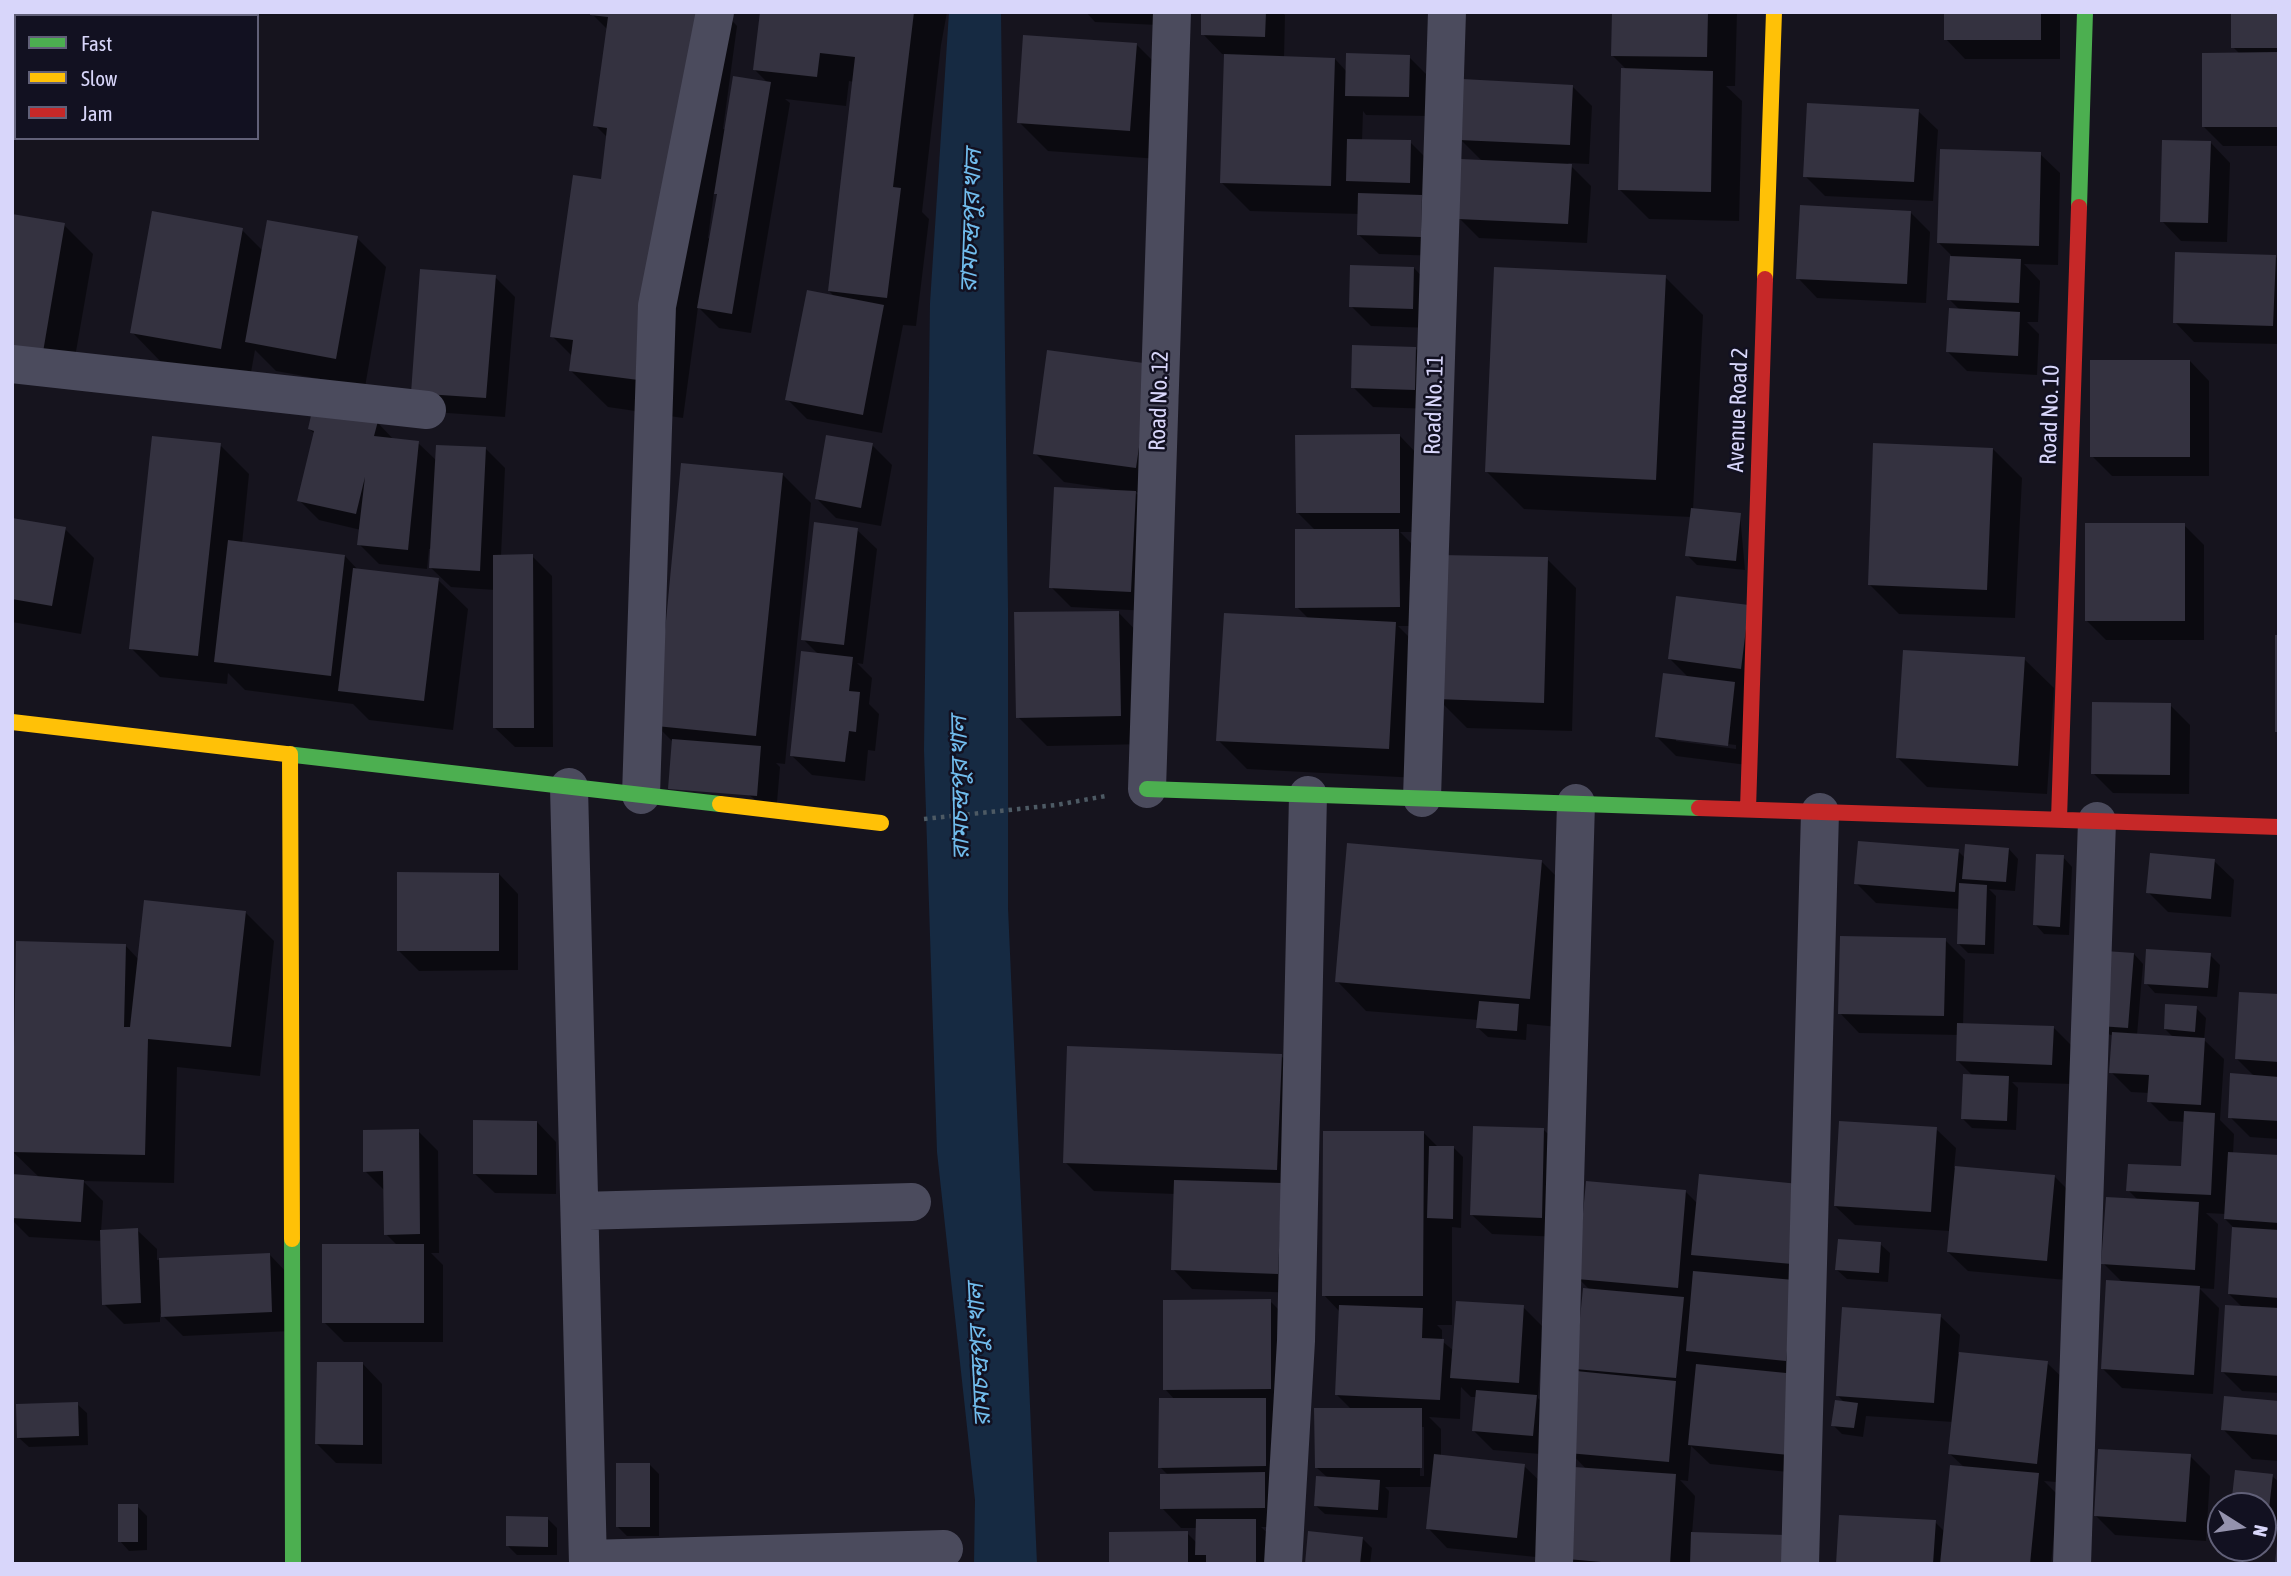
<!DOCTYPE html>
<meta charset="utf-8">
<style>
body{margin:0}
#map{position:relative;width:2291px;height:1576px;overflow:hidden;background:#16141e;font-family:"Asap Condensed",sans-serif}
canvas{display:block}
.frame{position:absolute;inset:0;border:14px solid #d8d6fa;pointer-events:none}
.legend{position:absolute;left:14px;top:14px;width:245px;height:126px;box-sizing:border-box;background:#121121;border:2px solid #616078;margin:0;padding:9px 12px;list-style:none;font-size:21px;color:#d8d6fa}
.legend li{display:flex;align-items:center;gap:14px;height:35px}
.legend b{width:35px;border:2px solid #616078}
.north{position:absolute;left:2207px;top:1492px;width:70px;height:70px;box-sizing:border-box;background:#121121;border:2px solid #616078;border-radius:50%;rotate:102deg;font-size:19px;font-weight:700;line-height:28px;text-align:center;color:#d8d6fa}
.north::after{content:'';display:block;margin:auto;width:24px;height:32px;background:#9492ad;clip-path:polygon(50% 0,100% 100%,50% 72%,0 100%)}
</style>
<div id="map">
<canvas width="2291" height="1576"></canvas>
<div class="frame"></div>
<ul class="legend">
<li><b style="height:9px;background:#4caf50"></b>Fast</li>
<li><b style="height:9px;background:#ffc107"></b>Slow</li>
<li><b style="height:9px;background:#c62828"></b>Jam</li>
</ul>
<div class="north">N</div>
</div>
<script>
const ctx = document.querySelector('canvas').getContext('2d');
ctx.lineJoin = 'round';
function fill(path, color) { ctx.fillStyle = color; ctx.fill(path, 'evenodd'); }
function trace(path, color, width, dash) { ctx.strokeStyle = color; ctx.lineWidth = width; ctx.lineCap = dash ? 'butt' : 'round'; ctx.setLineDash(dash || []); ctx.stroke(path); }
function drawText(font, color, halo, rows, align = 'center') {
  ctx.font = font + ' "Asap Condensed","Noto Sans Bengali",sans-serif'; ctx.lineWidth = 5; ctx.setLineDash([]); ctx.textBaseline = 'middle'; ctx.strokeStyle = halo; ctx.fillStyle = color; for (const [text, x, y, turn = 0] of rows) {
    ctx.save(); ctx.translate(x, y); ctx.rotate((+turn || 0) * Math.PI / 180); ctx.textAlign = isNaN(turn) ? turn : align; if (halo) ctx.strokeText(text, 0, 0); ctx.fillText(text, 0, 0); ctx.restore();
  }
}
fill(new Path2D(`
 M949,12H1001L1008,608V908L1037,1564H974L975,1500L937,1152L924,750L930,303Z`), '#162a42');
fill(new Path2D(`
 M12,12H60L59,16H16V48L12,47Z
 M724,12L737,26L723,129H726L769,84L755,70L761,12H947L941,45L922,212L929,219L916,326L903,325L882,433L807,419L787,399L836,298L829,291L854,82L849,81L846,106L785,99L790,103L751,333L719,328L698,307L683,418L608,407L570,370L572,356L552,336L602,181L608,138L595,125L608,30L592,14ZM714,192L718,196L711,239L708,238Z
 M1086,12H1159L1158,25L1095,22Z
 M1203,12H1282L1285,15L1284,58L1335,59L1347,72L1409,57L1429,77L1428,116L1366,115L1363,111L1362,141L1410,142L1430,162L1441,256L1379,254L1359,235L1360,214L1250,211L1221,182L1225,54H1222L1203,34Z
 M1613,12H1737L1735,86H1726L1742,101L1739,221L1649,219L1620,190L1627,70L1612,55Z
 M1946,12H2060V59H1965L1946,39Z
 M2279,12V146H2223L2203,126L2240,54L2233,47Z
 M1136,44L1165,73L1159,159L1048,151L1019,122Z
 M1572,86L1592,106L1589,164L1568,163L1591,186L1587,243L1479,238L1460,219L1483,162L1461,140Z
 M1918,111L1938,130L1933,201L1825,196L1805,176Z
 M2211,143L2230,163L2227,242L2181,241L2162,221Z
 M2040,154L2060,173L2058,265L2024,264L2040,281L2038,322H2027L2039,334L2037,375L1967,371L1948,352L1961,311L1949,299L1951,255L1939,243Z
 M1910,212L1930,232L1926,303L1817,298L1798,278Z
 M64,225L93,254L70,386L12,376Z
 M242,230L263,251L357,238L386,267L365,387L276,371L255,350L250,378L161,362L132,332Z
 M2275,256L2279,260V344L2194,342L2175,322Z
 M1414,268L1433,288L1432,328L1371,326L1351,306Z
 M422,271L495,277L515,297L505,417L433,412Z
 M1665,277L1703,315L1693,510L1740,515L1745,570L1697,565L1687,555L1691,517L1524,509L1486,471Z
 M1416,349L1435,368L1434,409L1373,407L1353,387Z
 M2190,361L2209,381V476H2112L2092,456Z
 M1150,365L1179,395L1164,497L1135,492L1155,513L1150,611L1071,607L1051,587L1110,489L1064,482L1035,453Z
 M377,422L395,441L418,443L437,461L486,449L505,468L501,556H532L552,576L553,747H515L495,728V590L451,587L431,568L432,549H429L427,569L379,564L359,544L361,530L319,520L299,500L315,434L309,429Z
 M1400,436L1419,456V532H1400L1418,550L1419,626H1398L1425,653L1418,778L1247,769L1218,740L1309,619L1297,607L1316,531L1298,513Z
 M220,445L249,474L242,544L345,556L359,571L438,580L468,609L453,730L369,720L353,704L245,690L228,673L227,684L160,677L131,648Z
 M872,445L892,465L881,526L836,518L816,498Z
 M1993,449L2022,478L2015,618L1899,614L1869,584Z
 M782,474L811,503L785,764L776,763L780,767L776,814L673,742L657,726Z
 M12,519L65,529L94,558L81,634L12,622Z
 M2184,525L2204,545V640H2106L2086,620Z
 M857,530L877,549L863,664L857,663L872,678L869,704L879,714L875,751L868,750L865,781L812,775L792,756L819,655L803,639Z
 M1547,559L1576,588L1572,731L1467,728L1438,699Z
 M1748,606L1747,765L1676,756L1656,736L1690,679L1670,659ZM1676,738L1736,745V749L1676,741Z
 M1118,612L1147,642L1149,744L1047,746L1018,717Z
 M2024,659L2054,688L2047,794L1927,787L1898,758Z
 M2170,705L2190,725L2189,794L2113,793L2093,773Z
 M2009,849L2018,859L2015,891L1989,889L1996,896L1994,954L1968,953L1959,944L1960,909L1876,903L1856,883L1958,851L1965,858Z
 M2063,857L2072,867L2069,935L2044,934L2035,924Z
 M2214,861L2234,880L2231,917L2168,912L2148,892Z
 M1542,862L1571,891L1559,1027L1527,1024L1526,1040L1488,1037L1478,1028L1479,1020L1366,1011L1337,981Z
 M499,874L518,894V970L419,971L399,951Z
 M245,912L274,941L260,1076L177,1067L174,1183L83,1181L103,1201L101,1232L137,1230L157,1249V1260L270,1255L289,1275L291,1331L183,1336L160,1313V1322L124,1324L104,1304L102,1241L29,1237L12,1220V1176L40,1178L12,1151L125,945L139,960Z
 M1945,940L1965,960L1963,1025L2053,1027L2073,1047L2072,1084L2012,1082L2018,1088L2016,1130L1972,1128L1962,1118L1973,1076L1958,1061L1959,1035L1859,1033L1840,1013Z
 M2134,954L2143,964L2137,1035L2174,1038L2165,1029L2196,1008L2206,1018L2204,1040L2224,1059L2220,1120L2234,1134L2233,1154L2279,1157V1393L2242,1391L2222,1371L2243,1308L2229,1294L2233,1227L2225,1219L2226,1214L2206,1213L2218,1224L2214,1289L2199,1288L2219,1308L2213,1394L2122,1388L2103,1369L2122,1282L2103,1263L2138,1200L2128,1190L2183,1168L2186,1122L2169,1121L2149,1101L2150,1093L2131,1092L2111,1072L2114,1035H2110L2101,1025Z
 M2210,955L2220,965L2217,997L2155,993L2146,983Z
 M2279,996V1139L2250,1137L2230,1117L2255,1077L2236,1058Z
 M1281,1056L1311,1085L1298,1293L1192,1289L1173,1269L1175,1194L1094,1191L1065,1162Z
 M537,1122L556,1142V1194L495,1193L475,1174Z
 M1936,1129L1956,1148L1954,1168L2054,1176L2074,1196L2066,1280L1968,1271L1948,1252L1950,1231L1855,1225L1835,1206Z
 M1544,1130L1563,1149L1561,1237L1492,1234L1472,1215Z
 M418,1131L438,1151L439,1253H431L443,1265V1342H344L324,1322L398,1246L386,1234L385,1191L365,1171Z
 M1424,1133L1439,1148H1454L1463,1157L1461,1228L1452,1227V1325H1437L1442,1330V1341L1454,1351L1523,1307L1543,1327L1538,1398L1556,1416L1552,1455L1493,1450L1474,1431L1477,1397H1471L1461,1387L1460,1419L1429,1417L1441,1429V1457L1524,1466L1544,1485L1536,1557L1447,1548L1428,1528L1432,1487H1385L1389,1491L1387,1518L1325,1514L1315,1505L1328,1478L1317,1468L1352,1410L1336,1394L1340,1312L1324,1295ZM1420,1427H1424V1476H1420Z
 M1799,1185L1808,1474L1710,1464L1691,1446L1688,1481L1680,1480L1695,1496L1692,1534L1812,1564H1574L1568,1559L1587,1470L1570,1452L1582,1374L1577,1368L1590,1290L1579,1279L1686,1192L1698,1204Z
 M1880,1244L1890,1253L1888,1282L1847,1279L1837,1270Z
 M1270,1301L1290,1321L1284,1527H1261L1275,1540V1564H1111L1187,1533L1197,1543L1198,1528H1181L1162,1508L1168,1475L1160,1467L1175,1400L1165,1389Z
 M1940,1316L1960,1335L1958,1354L2047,1363L2067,1382L2056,1482L2044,1481L2058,1495L2051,1564H1838L1935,1522L1945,1532L1965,1468L1950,1454L1953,1422L1866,1416L1863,1437L1842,1434L1833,1425L1845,1403L1837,1395Z
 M363,1364L382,1384V1464L336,1463L317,1444Z
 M2279,1403V1461L2252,1459L2223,1429Z
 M77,1404L87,1413L88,1445L29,1447L19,1438Z
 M2190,1456L2210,1476L2206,1541L2115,1535L2095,1515Z
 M650,1465L659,1474V1536H627L618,1527Z
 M2272,1476L2279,1482V1526L2263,1524V1506H2233Z
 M137,1506L147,1516V1550L129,1551L120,1541Z
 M547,1518L557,1528V1555H517L508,1546Z
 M1362,1538L1372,1548L1370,1564H1308Z`), '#0007');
fill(new Path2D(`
 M12,12H26L25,16H16V25L12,24Z
 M590,12H697L646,381L569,371L573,340L550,337L573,175L601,179L607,128L593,126L608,17L590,15Z
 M760,12H914L893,187L901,188L887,298L828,291L855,57L820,53L817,77L753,70Z
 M1201,12H1266L1265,37L1201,35Z
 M1612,12H1708L1707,57L1611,56Z
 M1944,12H2041V40H1944Z
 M2231,12H2279V48H2231Z
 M1023,35L1137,43L1130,131L1017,123Z
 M2279,52V127H2202V53Z
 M1346,53L1410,55L1409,97L1345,96Z
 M1224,54L1335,58L1331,186L1220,183Z
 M1621,68L1713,71L1711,192L1618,190Z
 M733,76L771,82L732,314L697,308L717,194H714Z
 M1462,79L1573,85L1570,145L1459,140Z
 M1807,103L1919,109L1914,182L1803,177Z
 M1347,139L1411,140L1410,183L1346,181Z
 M2162,140L2211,141L2208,223L2160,222Z
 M1940,149L2041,152L2039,246L1937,243Z
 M1460,159L1572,164L1568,224L1458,219Z
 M1358,193L1422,195L1421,237L1357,235Z
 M1800,205L1911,211L1907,284L1796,279Z
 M152,211L243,228L221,349L130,333Z
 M12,214L65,223L42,358L12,353Z
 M267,220L358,236L336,359L245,342Z
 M2175,252L2276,255L2273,326L2173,323Z
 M1950,256L2021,259L2019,303L1947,300Z
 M1350,265L1414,267L1413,309L1349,307Z
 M1494,267L1666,275L1656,480L1485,472Z
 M420,269L496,275L486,398L411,393Z
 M807,290L884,305L863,415L785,400Z
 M1949,308L2020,312L2018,356L1946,352Z
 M1352,345L1416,347L1415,390L1351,388Z
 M1047,350L1151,364L1136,468L1033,454Z
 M2090,360H2190V457H2090Z
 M314,402L378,421L374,436L419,441L408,550L357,545L365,477L356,514L297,501L314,431L308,429Z
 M1400,434V513H1296L1295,435Z
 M826,435L873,443L861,508L815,499Z
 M152,436L221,443L198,656L129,649Z
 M1873,443L1993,448L1987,590L1868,585Z
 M436,445L486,447L480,571L429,568Z
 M681,463L783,473L756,736L656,726Z
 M1054,487L1136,491L1131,592L1049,588Z
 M1691,508L1741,513L1736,561L1685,556Z
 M12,518L66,527L52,606L12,599Z
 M814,522L858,528L844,645L801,640Z
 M2085,523H2185V621H2085Z
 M1295,529H1399L1400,607L1295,608Z
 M228,540L345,555L331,676L214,662Z
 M533,554L534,728H493V555Z
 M1440,555L1548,557L1544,703L1436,699Z
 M353,568L439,578L424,701L338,691Z
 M1676,596L1749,605L1741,669L1668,659Z
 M1119,611L1121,716L1016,718L1014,612Z
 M1224,613L1396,622L1389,749L1216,741Z
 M2275,635H2279V732H2275Z
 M1903,650L2025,657L2018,766L1896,758Z
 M801,651L853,657L849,691L860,692L856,732L849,731L845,762L790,756Z
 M1663,673L1735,682L1728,746L1655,737Z
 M2092,702L2171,703L2170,775L2091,774Z
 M672,739L761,746L757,796L668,789Z
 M1858,841L1959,849L1955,892L1854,884Z
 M1347,843L1542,860L1530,999L1335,982Z
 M1965,844L2009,848L2006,882L1962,879Z
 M2150,853L2215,859L2211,899L2146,893Z
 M2036,854L2064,855L2060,927L2033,925Z
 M397,872L499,873V951H397Z
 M1959,883L1987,885L1985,945L1957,944Z
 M144,900L246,911L231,1047L148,1039L145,1155L12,1152L16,941L126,944L124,1027H130Z
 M1840,936L1946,938L1944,1016L1838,1014Z
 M2146,949L2211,953L2208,988L2144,984Z
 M2105,951L2134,953L2128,1028L2099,1026Z
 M2239,992L2279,994V1062L2235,1059Z
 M1479,1001L1519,1004L1517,1031L1476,1028Z
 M2165,1004L2197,1006L2195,1032L2164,1029Z
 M1957,1023L2054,1026L2052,1065L1956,1061Z
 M2112,1032L2205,1038L2201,1105L2147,1102L2149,1075L2109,1073Z
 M1067,1046L1282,1054L1277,1170L1063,1163Z
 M2230,1073L2279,1077V1121L2228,1118Z
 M1963,1074L2009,1076L2007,1121L1961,1119Z
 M2184,1111L2215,1113L2211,1195L2126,1191L2128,1164L2181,1166Z
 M473,1120L537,1121V1175L473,1174Z
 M1839,1121L1937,1127L1931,1212L1834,1206Z
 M1473,1126L1544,1128L1542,1218L1470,1215Z
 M419,1129L420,1234L384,1235L383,1171L363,1172V1130Z
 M1323,1131H1424L1423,1296H1322Z
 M1429,1146H1454L1453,1219L1427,1218Z
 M2228,1152L2279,1155V1223L2224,1219Z
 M1955,1166L2055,1175L2047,1261L1947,1252Z
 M12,1174L84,1180L81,1222L12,1218Z
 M1699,1174L1799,1184L1792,1264L1691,1255Z
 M1174,1180L1282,1183L1278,1274L1171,1270Z
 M1586,1181L1686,1190L1678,1288L1577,1279Z
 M2106,1197L2199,1202L2195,1270L2101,1264Z
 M2232,1227L2279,1230V1298L2228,1294Z
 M138,1228L141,1303L102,1305L100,1230Z
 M1838,1239L1881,1242L1879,1273L1835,1270Z
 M322,1244H424V1323H322Z
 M270,1253L272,1312L161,1317L159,1258Z
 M1693,1271L1794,1280L1786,1361L1686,1351Z
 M2106,1280L2200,1286L2194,1375L2101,1369Z
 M1583,1288L1684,1297L1676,1378L1575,1369Z
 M1271,1299V1389L1163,1390V1300Z
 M1456,1301L1524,1305L1519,1383L1450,1378Z
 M1339,1305L1423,1308L1422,1338L1444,1339L1440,1400L1335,1395Z
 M2225,1305L2279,1308V1376L2221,1372Z
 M1842,1307L1941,1314L1934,1403L1836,1396Z
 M1959,1352L2048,1361L2037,1464L1948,1454Z
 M317,1362H363V1445L315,1444Z
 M1696,1364L1796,1374L1789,1455L1688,1445Z
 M1576,1371L1676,1381L1669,1462L1568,1453Z
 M1476,1390L1537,1395L1533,1436L1472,1431Z
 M2224,1396L2279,1401V1435L2221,1430Z
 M1159,1398H1266V1466L1158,1468Z
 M1835,1400L1858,1403L1854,1428L1831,1426Z
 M78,1402L79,1436L17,1438L16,1404Z
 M1314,1408H1422V1468H1315Z
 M2098,1449L2191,1454L2186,1522L2094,1516Z
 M1434,1454L1525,1464L1517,1538L1426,1529Z
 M616,1463H650V1527H616Z
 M1950,1465L2039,1473L2030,1564H1940Z
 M1574,1467L1676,1474L1670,1564H1624L1567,1559Z
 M2235,1470L2273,1474L2268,1517H2263V1506H2231Z
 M1265,1472V1508L1160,1509V1474Z
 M1316,1476L1380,1480L1378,1510L1314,1506Z
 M118,1504H138V1542H118Z
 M1839,1515L1936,1520L1933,1564H1836Z
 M506,1516L548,1517V1547L506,1546Z
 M1196,1519H1256V1564H1206V1555H1195Z
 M1188,1531V1564H1109V1532Z
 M1308,1531L1363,1537L1360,1564H1305Z
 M1691,1532L1785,1535L1784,1564H1690Z
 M2277,1542H2279V1564H2275Z`), '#343240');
trace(new Path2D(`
 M924,819L1056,805L1106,796`), '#4d5a64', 4.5, [3.5, 5]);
trace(new Path2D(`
 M219,16V12
 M12,60H16
 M12,364L427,410
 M569,787L588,1564
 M1147,789L1172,12
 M641,795L657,306L715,12
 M1422,798L1447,12
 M580,1211L912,1202
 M588,1559L944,1549
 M1283,1564L1296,1341L1308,795
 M1554,1564L1576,803
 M1800,1564L1820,812
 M2072,1564L2097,821`), '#4b4b5d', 38);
trace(new Path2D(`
 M2079,207L2085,12
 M286,754L720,804
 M1147,789L1699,808
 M292,1239L293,1564`), '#4caf50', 16);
trace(new Path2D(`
 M1765,279L1774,12
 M12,722L286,754
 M290,754L292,1239
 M720,804L881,823`), '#ffc107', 16);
trace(new Path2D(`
 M1699,808L2279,827
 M1748,809L1765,279
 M2059,819L2079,207`), '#c62828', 16);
drawText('23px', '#d8d6fa', '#121121', [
 ["Road No. 12",1159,401,-88],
 ["Road No. 11",1434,405,-88],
 ["Avenue Road 2",1738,410,-88],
 ["Road No. 10",2050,415,-88]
]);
drawText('italic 24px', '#71bced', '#121121', [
 ["রামচন্দ্রপুর খাল",971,221,-88],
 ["রামচন্দ্রপুর খাল",960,788,-91],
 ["রামচন্দ্রপুর খাল",979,1355,-93]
]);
</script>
